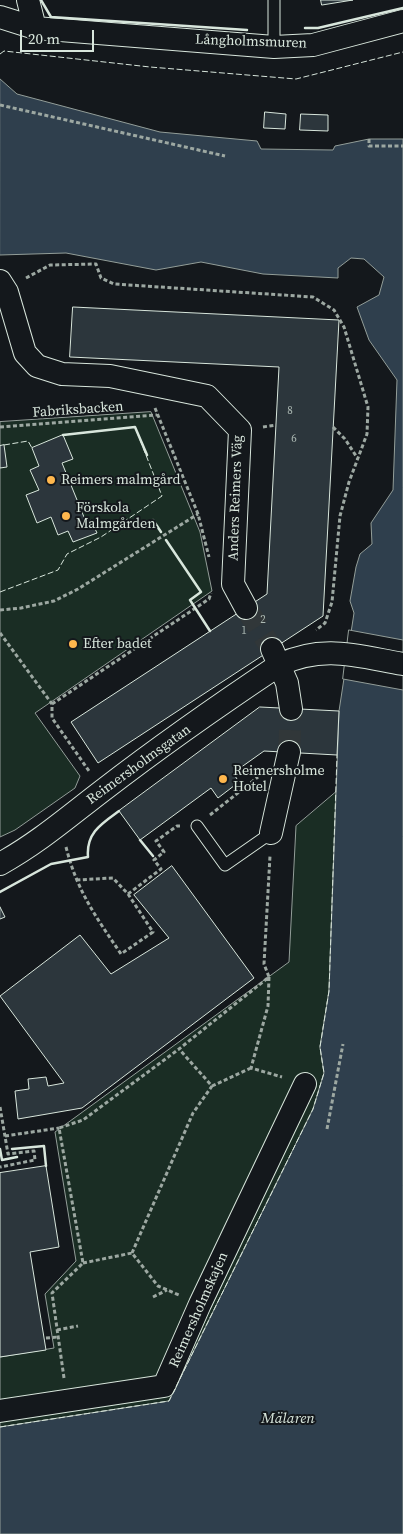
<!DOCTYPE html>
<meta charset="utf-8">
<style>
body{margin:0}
#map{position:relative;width:403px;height:1534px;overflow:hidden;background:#14181c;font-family:"Source Serif 4",serif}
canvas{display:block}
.scale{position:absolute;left:20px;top:30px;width:74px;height:22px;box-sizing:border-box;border:2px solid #d8e6dc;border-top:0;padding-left:6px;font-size:15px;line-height:18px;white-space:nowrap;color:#d8e6dc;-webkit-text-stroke:4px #14181c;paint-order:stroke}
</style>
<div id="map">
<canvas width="403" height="1534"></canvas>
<div class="scale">20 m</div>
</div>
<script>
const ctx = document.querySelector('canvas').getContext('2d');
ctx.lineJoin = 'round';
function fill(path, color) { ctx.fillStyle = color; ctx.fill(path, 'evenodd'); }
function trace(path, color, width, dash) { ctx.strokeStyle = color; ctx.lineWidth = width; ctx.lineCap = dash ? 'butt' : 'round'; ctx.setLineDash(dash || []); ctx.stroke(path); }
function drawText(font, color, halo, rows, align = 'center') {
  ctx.font = font + ' "Source Serif 4",serif'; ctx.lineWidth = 4; ctx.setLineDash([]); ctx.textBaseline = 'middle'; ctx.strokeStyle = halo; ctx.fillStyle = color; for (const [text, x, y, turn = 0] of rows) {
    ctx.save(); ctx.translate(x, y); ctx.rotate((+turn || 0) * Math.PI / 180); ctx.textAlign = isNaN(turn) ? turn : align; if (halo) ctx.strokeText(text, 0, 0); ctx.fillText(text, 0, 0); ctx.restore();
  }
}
const green = new Path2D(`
 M151,412L200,532L212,591L35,713L80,776L75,788L15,830L0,837V422Z
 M336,792L329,991L320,1047L324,1073L313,1109L169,1401L0,1427V1357L54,1348L45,1294L76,1261L55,1132L289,962L296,826Z`);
fill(green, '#1a2d24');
trace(green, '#939e99', 1);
const water = new Path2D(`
 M0,79L17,94L160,132L257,141L261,149L333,150L335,146L369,139H403V1534H0V1427L169,1401L313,1109L324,1073L320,1047L329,991L339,711L354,613L350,601L356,567L360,554L372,544L371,523L393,490L397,380L369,340L357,307L379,295L384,277L364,259L351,258L338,268V278L263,274L201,262L156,270L66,253L0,255Z`);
fill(water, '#2f3f4d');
trace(water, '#939e99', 1);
const pier = new Path2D(`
 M349,630L403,640V690L343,679Z`);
fill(pier, '#14181c');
trace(pier, '#939e99', 1);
const building = new Path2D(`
 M321,0H353L322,5Z
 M265,112L286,114L285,129L264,128Z
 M301,114L328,115V131L300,130Z
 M73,307L339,320L323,616L98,763L71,722L267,594L279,367L70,357Z
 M63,435L73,459L62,463L86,522L91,520L97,533L73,542L68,531L58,535L51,517L37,523L26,495L39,490L30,470L39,466L32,448Z
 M4,445L7,467L0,468V446Z
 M260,707L339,711L337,755L264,751L233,773L239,782L218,798L211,788L140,840L119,811Z
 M172,866L254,978L82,1108L18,1119L15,1091L29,1089L28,1079L46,1077L48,1086L64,1083L0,996L80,935L111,974L169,938L134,895Z
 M0,907L5,917L0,919Z
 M46,1166L59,1247L30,1252L46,1350L0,1357V1173Z`);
fill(building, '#2c363c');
trace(building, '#d8e6dc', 1);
trace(new Path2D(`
 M246,608L272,649
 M289,752L291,709`), '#313739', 22, [22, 11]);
const lane = new Path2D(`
 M274,47V0
 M197,826L225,865L271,833`);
const street = new Path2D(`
 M28,0L35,28
 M0,17L35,28L274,47L313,45L403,21
 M0,281L7,292L25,353L37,366L62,374L110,376L207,396L240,430L233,584L246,608
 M272,649L287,683L291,709
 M271,833L289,752
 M0,864C38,843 68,817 102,791C159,747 219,705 279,665C323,644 357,656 403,664
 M0,1411L164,1386L200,1304L305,1084`);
trace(lane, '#d8e6dc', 13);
trace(street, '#d8e6dc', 24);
trace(new Path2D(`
 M0,105L225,156
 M369,139V146H403
 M26,278L50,265L96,264L101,278L114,284L313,297L334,310L344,327L368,407L367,434L349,482L340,516L332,602L325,623L316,630
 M155,408L198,514L209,557
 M0,427L157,415
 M263,427L276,425
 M333,427L345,439L358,459
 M0,610L21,608L54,601L78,589L198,514
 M0,633L52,704V718L89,771
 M52,704L209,599L211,593
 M210,815L258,777
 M66,847C77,891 96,917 121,954L153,932L128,894L113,878L76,880
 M128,894L161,869L154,860L164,852L156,841L177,826H181
 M269,977L268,1006L251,1068L282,1077
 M212,1086L251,1068
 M0,1107L8,1154L34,1151L35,1160L0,1167
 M327,1129L343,1044
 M5,1136L59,1128
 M132,1253L193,1113L212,1086L179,1049
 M83,1263L132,1253L158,1286L179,1295
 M153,1297L167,1290
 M57,1330L78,1326
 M46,1338L58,1337
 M64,1378L52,1293L83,1263L59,1128L83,1120L179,1049L269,977L264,964L270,856`), '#9da8a2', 3, [4, 2.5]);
trace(lane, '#14181c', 11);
trace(street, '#14181c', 22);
trace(new Path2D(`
 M0,54L4,51L150,67L296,79L403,52
 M4,445L28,441L32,448
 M0,592L58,570L67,554L101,537L162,496L135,427L63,435
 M0,1427L169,1401L313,1109L324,1073L320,1047L329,991L337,755`), '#d8e6dc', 1, [6, 2.5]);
trace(new Path2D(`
 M41,0L51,17L247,30
 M305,28H318L403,8
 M63,435L135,427L147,455
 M153,520L161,532
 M166,540L201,592L190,600L210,631
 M140,840L153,856
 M0,892L51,864L88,857C86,833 101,824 119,811
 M0,1149L2,1160L17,1157
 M12,1149L44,1146L46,1166`), '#d8e6dc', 2.5);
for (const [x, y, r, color] of [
 [51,480,5,"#ffb74d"],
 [66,516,5,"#ffb74d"],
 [73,644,5,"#ffb74d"],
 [223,779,5,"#ffb74d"]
]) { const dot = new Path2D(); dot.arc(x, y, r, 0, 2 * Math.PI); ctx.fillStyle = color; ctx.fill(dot); trace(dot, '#14181c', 2); }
drawText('11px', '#adbab4', null, [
 ["8",290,411],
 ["6",294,439],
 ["2",263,620],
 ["1",244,631]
]);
drawText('14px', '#d8e6dc', '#14181c', [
 ["Långholmsmuren",251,42,2],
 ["Fabriksbacken",78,410,-4],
 ["Anders Reimers Väg",236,498,-88],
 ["Reimersholmsgatan",139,765,-36],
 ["Reimersholmskajen",199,1310,-66]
]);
drawText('14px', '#d8e6dc', '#14181c', [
 ["Reimers malmgård",61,480],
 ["Förskola",76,508],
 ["Malmgården",76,524],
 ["Efter badet",83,644],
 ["Reimersholme",233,771],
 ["Hotel",233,787]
], 'left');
drawText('italic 15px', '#d8e6dc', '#14181c', [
 ["Mälaren",288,1419]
]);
</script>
